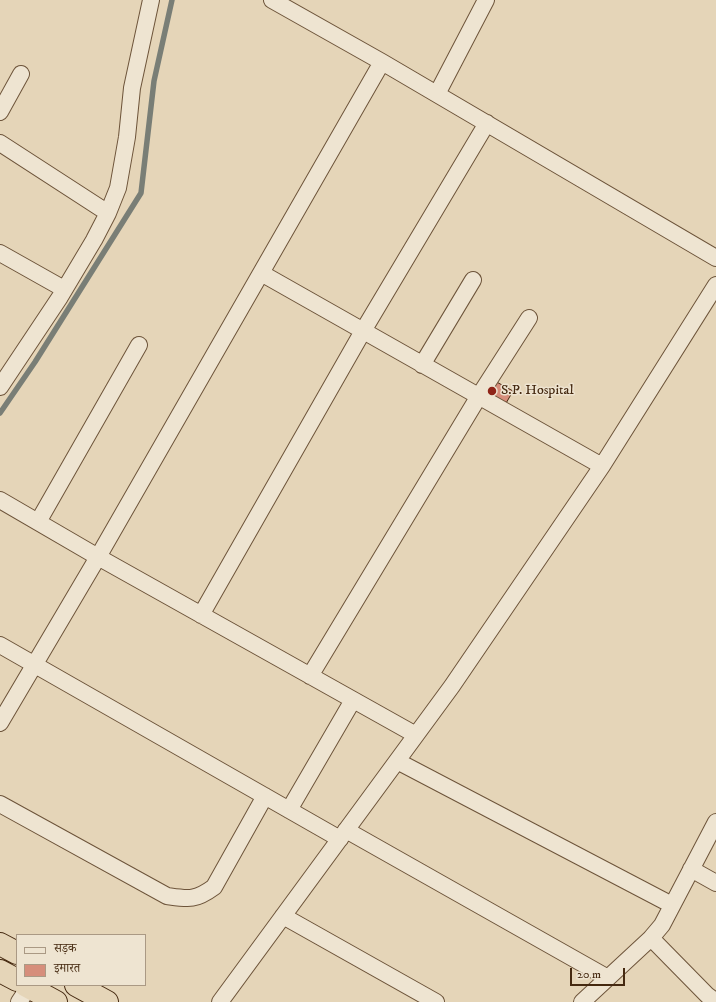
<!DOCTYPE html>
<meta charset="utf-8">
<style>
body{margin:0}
#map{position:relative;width:716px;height:1002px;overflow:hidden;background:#e5d5b8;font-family:"IM FELL DW Pica","Noto Serif Devanagari",serif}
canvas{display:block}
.legend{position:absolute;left:16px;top:934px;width:130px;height:52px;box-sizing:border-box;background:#eee4d1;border:1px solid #aa9984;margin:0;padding:5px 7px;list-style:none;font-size:12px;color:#452910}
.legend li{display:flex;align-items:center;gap:8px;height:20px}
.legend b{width:20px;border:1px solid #aa9984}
.scale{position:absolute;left:570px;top:968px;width:55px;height:18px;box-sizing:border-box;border:2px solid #452910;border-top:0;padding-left:5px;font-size:12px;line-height:14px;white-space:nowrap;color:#452910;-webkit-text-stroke:3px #eee4d1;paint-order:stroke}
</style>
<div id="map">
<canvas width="716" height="1002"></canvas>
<ul class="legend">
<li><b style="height:5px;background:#eee4d1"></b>सड़क</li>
<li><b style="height:11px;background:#d68e7b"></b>इमारत</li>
</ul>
<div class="scale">20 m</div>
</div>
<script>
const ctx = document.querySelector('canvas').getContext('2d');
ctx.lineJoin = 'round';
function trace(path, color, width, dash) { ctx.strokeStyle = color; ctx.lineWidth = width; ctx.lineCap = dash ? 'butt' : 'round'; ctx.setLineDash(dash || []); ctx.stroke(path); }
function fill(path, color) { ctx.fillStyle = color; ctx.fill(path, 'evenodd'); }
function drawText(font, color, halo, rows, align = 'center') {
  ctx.font = font + ' "IM FELL DW Pica",serif'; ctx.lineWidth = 3; ctx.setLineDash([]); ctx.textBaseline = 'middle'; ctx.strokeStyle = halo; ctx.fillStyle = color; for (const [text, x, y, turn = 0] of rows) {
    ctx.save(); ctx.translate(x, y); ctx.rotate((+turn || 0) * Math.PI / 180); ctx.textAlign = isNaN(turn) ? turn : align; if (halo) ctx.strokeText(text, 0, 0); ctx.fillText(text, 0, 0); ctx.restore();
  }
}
trace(new Path2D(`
 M0,413L35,362L141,193L154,81L172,0`), '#797e76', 5.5);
const building = new Path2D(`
 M493,380L513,391L505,405L485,395Z`);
fill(building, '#d68e7b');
trace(building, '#452910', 1);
const street = new Path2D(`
 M272,0L382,62L716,258
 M437,94L486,0
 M0,112L21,74
 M0,143L108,213
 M0,253L64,289
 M261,273L602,466
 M422,365L473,280
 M0,387L60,297L94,240L108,213L118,188L127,137L132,88L151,0
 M0,500L98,557L416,735
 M38,522L139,345
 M201,615L363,331L487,123
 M0,645L340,839
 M310,676L479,396L529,318
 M0,723L98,557L382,62
 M397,761L672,905
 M0,804L167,896C188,899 195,901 214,887L265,796
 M289,810L353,700
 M346,830L608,978
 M691,869L716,883
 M283,916L436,1002
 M651,938L707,995L716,1002
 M19,1002L29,987
 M220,1002L452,686L602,466L716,285
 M582,1002L651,938L662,925L716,822`);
const highway = new Path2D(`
 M0,944L17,953
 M0,971L17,980
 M25,985L56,1002
 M76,985L107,1002`);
trace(street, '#6d543a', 18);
trace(highway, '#452910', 24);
trace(street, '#eee4d1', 16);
trace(highway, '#e5d5b8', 22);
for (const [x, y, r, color] of [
 [492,391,5,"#8f2418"]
]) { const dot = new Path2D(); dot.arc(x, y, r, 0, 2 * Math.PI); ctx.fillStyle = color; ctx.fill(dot); trace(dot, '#eee4d1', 1.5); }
drawText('14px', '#452910', '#eee4d1', [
 ["S.P. Hospital",501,391]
], 'left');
</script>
